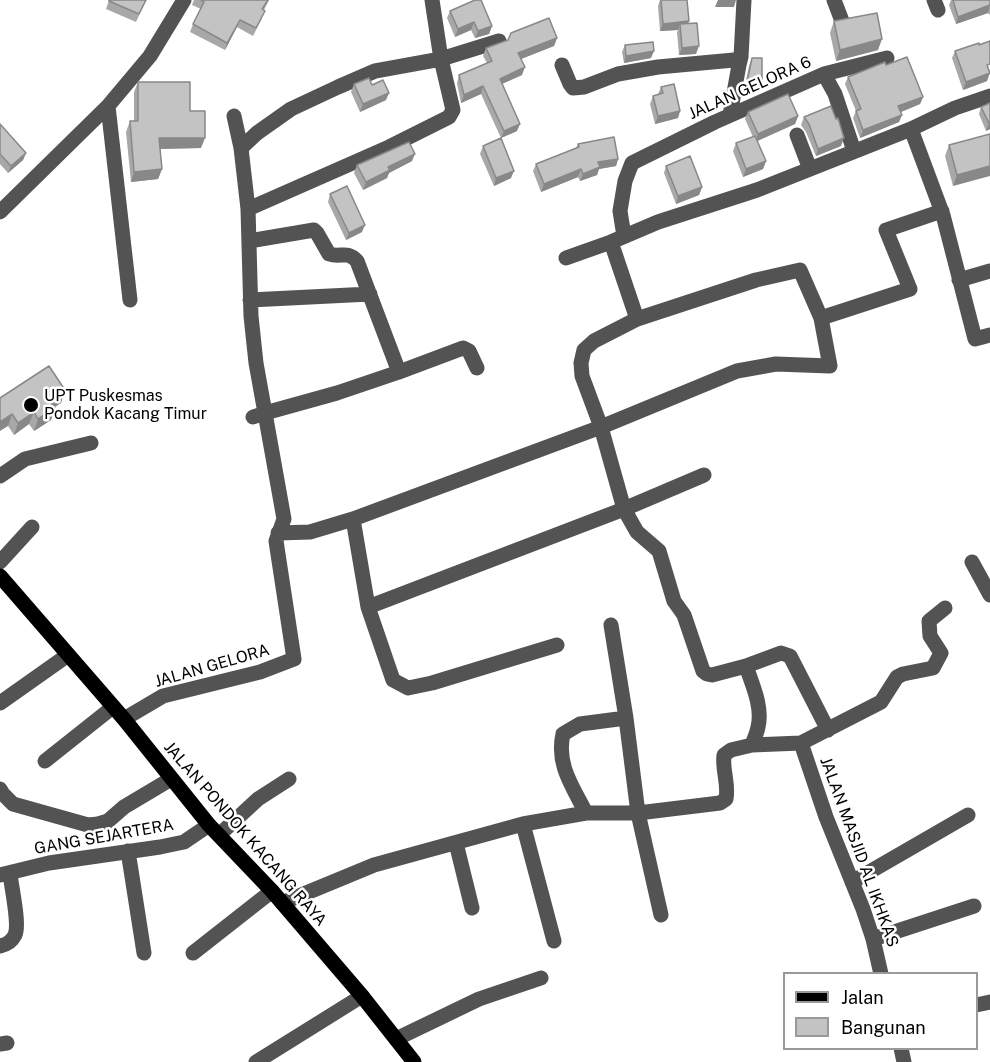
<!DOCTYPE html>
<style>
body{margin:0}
#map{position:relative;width:990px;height:1062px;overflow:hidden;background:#fff;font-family:"Public Sans",sans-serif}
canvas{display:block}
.legend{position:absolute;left:783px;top:972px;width:195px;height:78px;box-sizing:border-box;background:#fff;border:2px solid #999;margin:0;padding:8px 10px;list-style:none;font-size:18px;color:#000}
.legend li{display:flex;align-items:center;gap:12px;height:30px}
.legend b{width:30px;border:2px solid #999}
</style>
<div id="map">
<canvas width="990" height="1062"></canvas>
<ul class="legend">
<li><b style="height:8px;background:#000"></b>Jalan</li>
<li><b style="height:16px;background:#c3c3c3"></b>Bangunan</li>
</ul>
</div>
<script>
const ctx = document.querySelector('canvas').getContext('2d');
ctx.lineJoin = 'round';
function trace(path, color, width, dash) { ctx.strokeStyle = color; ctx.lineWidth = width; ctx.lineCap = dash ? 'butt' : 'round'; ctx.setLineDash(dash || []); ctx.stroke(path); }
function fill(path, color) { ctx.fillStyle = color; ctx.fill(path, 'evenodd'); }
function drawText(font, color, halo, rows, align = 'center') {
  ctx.font = font + ' "Public Sans",sans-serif'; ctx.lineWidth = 5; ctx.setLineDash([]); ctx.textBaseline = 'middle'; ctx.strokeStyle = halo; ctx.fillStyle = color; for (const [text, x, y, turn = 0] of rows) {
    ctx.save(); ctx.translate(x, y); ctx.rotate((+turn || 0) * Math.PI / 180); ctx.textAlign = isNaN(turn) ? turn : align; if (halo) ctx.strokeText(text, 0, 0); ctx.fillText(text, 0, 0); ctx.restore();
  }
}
trace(new Path2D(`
 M834,0L842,21
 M934,0L938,10
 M562,65L570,84L573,88L584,87L618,74L658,67L734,60L737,61L739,65
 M824,74L835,94L854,151
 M108,106L130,300
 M730,115L739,65L741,57L744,0
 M234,116L241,148L248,209L251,316L256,363L265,413L337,393L399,372L463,348L469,351L477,368
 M911,129L943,215L975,339L990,335
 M797,135L810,169
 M241,148L257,133L291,109L338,87L375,71L441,59L499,41
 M248,209L389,147L449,117L453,110L441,59L432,0
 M0,212L108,106L150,56L184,0
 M624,236L620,211L625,181L632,163L715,122L824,74L887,58
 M249,241L314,230L317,233L329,254C341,258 347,250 357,261L399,372
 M611,242L637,319
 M566,258L611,242L658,222L757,190L911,129L955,108L990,96
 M959,280L990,271
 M250,300L370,294
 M821,318L910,289L886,230L942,211
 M0,476L25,459L91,443
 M353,519L368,607L393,680L408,688L432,683L557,645
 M278,533L310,532L353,519L601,427L737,371L776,364L830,366L821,318L800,270L756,280L637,319L594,341L584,350L581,363L582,376L601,427L624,509L637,532L659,551L674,601L684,615L703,671L707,674L712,675L746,666L781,653L790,656L828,730
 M0,562L32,527
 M972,562L990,595
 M368,607L624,509L704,475
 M611,625L626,718L638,813L661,915
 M746,666C752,684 763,707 758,727C757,733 754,739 752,745
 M0,703L68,655
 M124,719L163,696L260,672L294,659L276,541L284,519L265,413L253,417
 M801,743L826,817L863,909L873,939L881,974
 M45,761L113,707
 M0,789L3,794L13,804L88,825L98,824L108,821L124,807L171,779
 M586,813C573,787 556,765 563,734L580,724L626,718
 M523,824L554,941
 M219,835L258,799L289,779
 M456,843L472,908
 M128,851L144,953
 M0,875L49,863L160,847L184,842L209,825
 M852,882L968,815
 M282,903L374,865L523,824L586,813H638L720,803L726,799C729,784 722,770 724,755L731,750L752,745L801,743L881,702L897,677L903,674L933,668L941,653L930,636L929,621L945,608
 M873,939L974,906
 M0,946C6,945 12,941 15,935C20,924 11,886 10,873
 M193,953L272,891
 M976,1005L990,1002
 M396,1039L479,999L541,978
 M0,1044L7,1043
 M901,1048L904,1062
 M256,1062L362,996`), '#535353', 15);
trace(new Path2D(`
 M0,576L124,719L209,825L272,891L362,996L414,1062`), '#000', 15);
fill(new Path2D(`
 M109,0H146L136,22L106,9Z
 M194,0H269L264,10L262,18L253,36L237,27L225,50L190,32L193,24L201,9L192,5Z
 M660,0H687L689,21L688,24L696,54L679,55L677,32L678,30L660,31L658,6Z
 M951,0H990V15L988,13L956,24L949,5Z
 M450,11L492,26L489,34L475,38L471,30L455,37L447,18Z
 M834,21L878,50L836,61L830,33Z
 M557,38L554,46L521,59L522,75L502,84L517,131L501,138L481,94L461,103L457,83L459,75L487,63L483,56L486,48L508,40Z
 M625,45L651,58L624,63L622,52Z
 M955,51L987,81L963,90L952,58Z
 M752,58L762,82L760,90H744L749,66Z
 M886,65L923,97L920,104L901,112L902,115L899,122L860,138L853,118L856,111L845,84L848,77Z
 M138,82L190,111L201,148L160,149L162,169L158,179L131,182L126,132L130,121H134V92Z
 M354,84L372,85L386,100L360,112L351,92Z
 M661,87L680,111L678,118L655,124L650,104L653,96L658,94Z
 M990,103V129L986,131L979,114L981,107Z
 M748,112L798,116L795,124L757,141L766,161L763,169L743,177L733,151L736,143L753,137L745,119Z
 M804,117L836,119L841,146L816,156L806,132L801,125Z
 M0,124L26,153L23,160L8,173L0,164Z
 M990,134L953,186L945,156L949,145Z
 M578,144L618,159L616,166L599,169L597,175L580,181L578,177L541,192L533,171L536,164L576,148Z
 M483,146L511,178L494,186L480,154Z
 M412,161L389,173L387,178L363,190L354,173L357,165Z
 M666,166L702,187L699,195L676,204L664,173Z
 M330,194L362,232L346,240L328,202Z
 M65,390L61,403L54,407L51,420L34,431L29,424L14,435L8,426L0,398Z`), '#a8a8a8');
fill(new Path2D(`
 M718,0H736L734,7H715Z
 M990,5L988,13L956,24L958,17Z
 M240,20L237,27L225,50L227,43Z
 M689,21L686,29L680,24L678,30L660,31L663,24Z
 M474,22L471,30L455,37L458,29Z
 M492,26L489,34L475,38L478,31Z
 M557,38L554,46L516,61L518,53Z
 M882,39L878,50L836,61L840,50Z
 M699,46L696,54L679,55L682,48Z
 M654,51L651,58L624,63L626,56Z
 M525,67L522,75L497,86L500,79Z
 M990,73L987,81L963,90L966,82Z
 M747,82H762L760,90H744Z
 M483,86L481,94L461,103L464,95Z
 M389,93L386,100L360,112L363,104Z
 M923,97L920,104L896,114L898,106Z
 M680,111L678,118L655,124L658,116Z
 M902,115L899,122L860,138L863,130Z
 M798,116L795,124L755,142L758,134Z
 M989,123H990V129L986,131Z
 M520,124L517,131L501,138L504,131Z
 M159,138H205L201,148L155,149Z
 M844,138L841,146L816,156L818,149Z
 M26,153L23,160L8,173L11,166Z
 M415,154L412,161L389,173L387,178L363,190L366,182L388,167Z
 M618,159L616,166L599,169L597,175L580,181L583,174L598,162Z
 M766,161L763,169L743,177L746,169Z
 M990,166V176L953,186L957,175Z
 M162,169L158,179L131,182L134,172Z
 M581,169L578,177L541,192L544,184Z
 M514,171L511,178L494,186L496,178Z
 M702,187L699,195L676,204L678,196Z
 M365,225L362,232L346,240L349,233Z
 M65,390L61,403L46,413L50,401Z
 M55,408L51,420L34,431L38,419Z
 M34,412L29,424L14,435L18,423Z
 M12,414L8,426L0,431V422Z`), '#888');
const building = new Path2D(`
 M109,0H146L139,14L109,1Z
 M201,0H268L262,9L265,11L256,28L240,20L227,43L193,24L204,2Z
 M475,0H481L492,26L478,31L474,22L458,29L450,11Z
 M661,0H687L689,21L663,24Z
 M953,0H990V5L958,17Z
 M877,13L882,39L840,50L834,21Z
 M549,18L557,38L518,53L525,67L500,79L520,124L504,131L483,86L464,95L459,75L492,61L486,48L508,40L511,33Z
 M697,23L699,46L682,48L680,24Z
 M990,41V64L987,65L990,73L966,82L955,51L979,43V45Z
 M653,42L654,51L626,56L625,45Z
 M907,57L923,97L898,106L902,115L863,130L856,111L861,109L848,77L885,62L886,65Z
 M752,58H762V82H747Z
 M369,78L372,85L383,80L389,93L363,104L354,84Z
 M138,82H190V111H205V138H159L162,169L134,172L130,121H138Z
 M674,84L680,111L658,116L653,96L663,93L661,87Z
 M788,94L798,116L758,134L748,112Z
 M990,103V123H989L981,107Z
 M831,106L836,119L838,118L844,138L818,149L809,124L804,117Z
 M0,124L26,153L11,166L0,154Z
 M990,134V166L957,175L949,145Z
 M755,136L766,161L746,169L736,143Z
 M614,137L618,159L598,162L600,167L583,174L581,169L544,184L536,164L579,147L578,144Z
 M501,138L514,171L496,178L483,146Z
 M409,142L415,154L388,167L390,170L366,182L357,165Z
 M690,156L702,187L678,196L666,166Z
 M347,186L365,225L349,233L330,194Z
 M49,366L65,390L50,401L55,408L38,419L34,412L18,423L12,414L0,422V398Z`);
fill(building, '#c3c3c3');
trace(building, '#888', 1.5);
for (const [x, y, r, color] of [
 [31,405,8,"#000"]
]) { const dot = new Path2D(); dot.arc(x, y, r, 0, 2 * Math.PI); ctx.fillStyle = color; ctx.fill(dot); trace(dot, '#fff', 2); }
drawText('16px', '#000', '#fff', [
 ["JALAN GELORA 6",750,88,-24],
 ["JALAN GELORA",212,666,-16],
 ["JALAN PONDOK KACANG RAYA",245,834,49],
 ["GANG SEJARTERA",104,837,-10],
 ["JALAN MASJID AL IKHKAS",859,852,70]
]);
drawText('16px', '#000', '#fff', [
 ["UPT Puskesmas",44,396],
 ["Pondok Kacang Timur",44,414]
], 'left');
</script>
